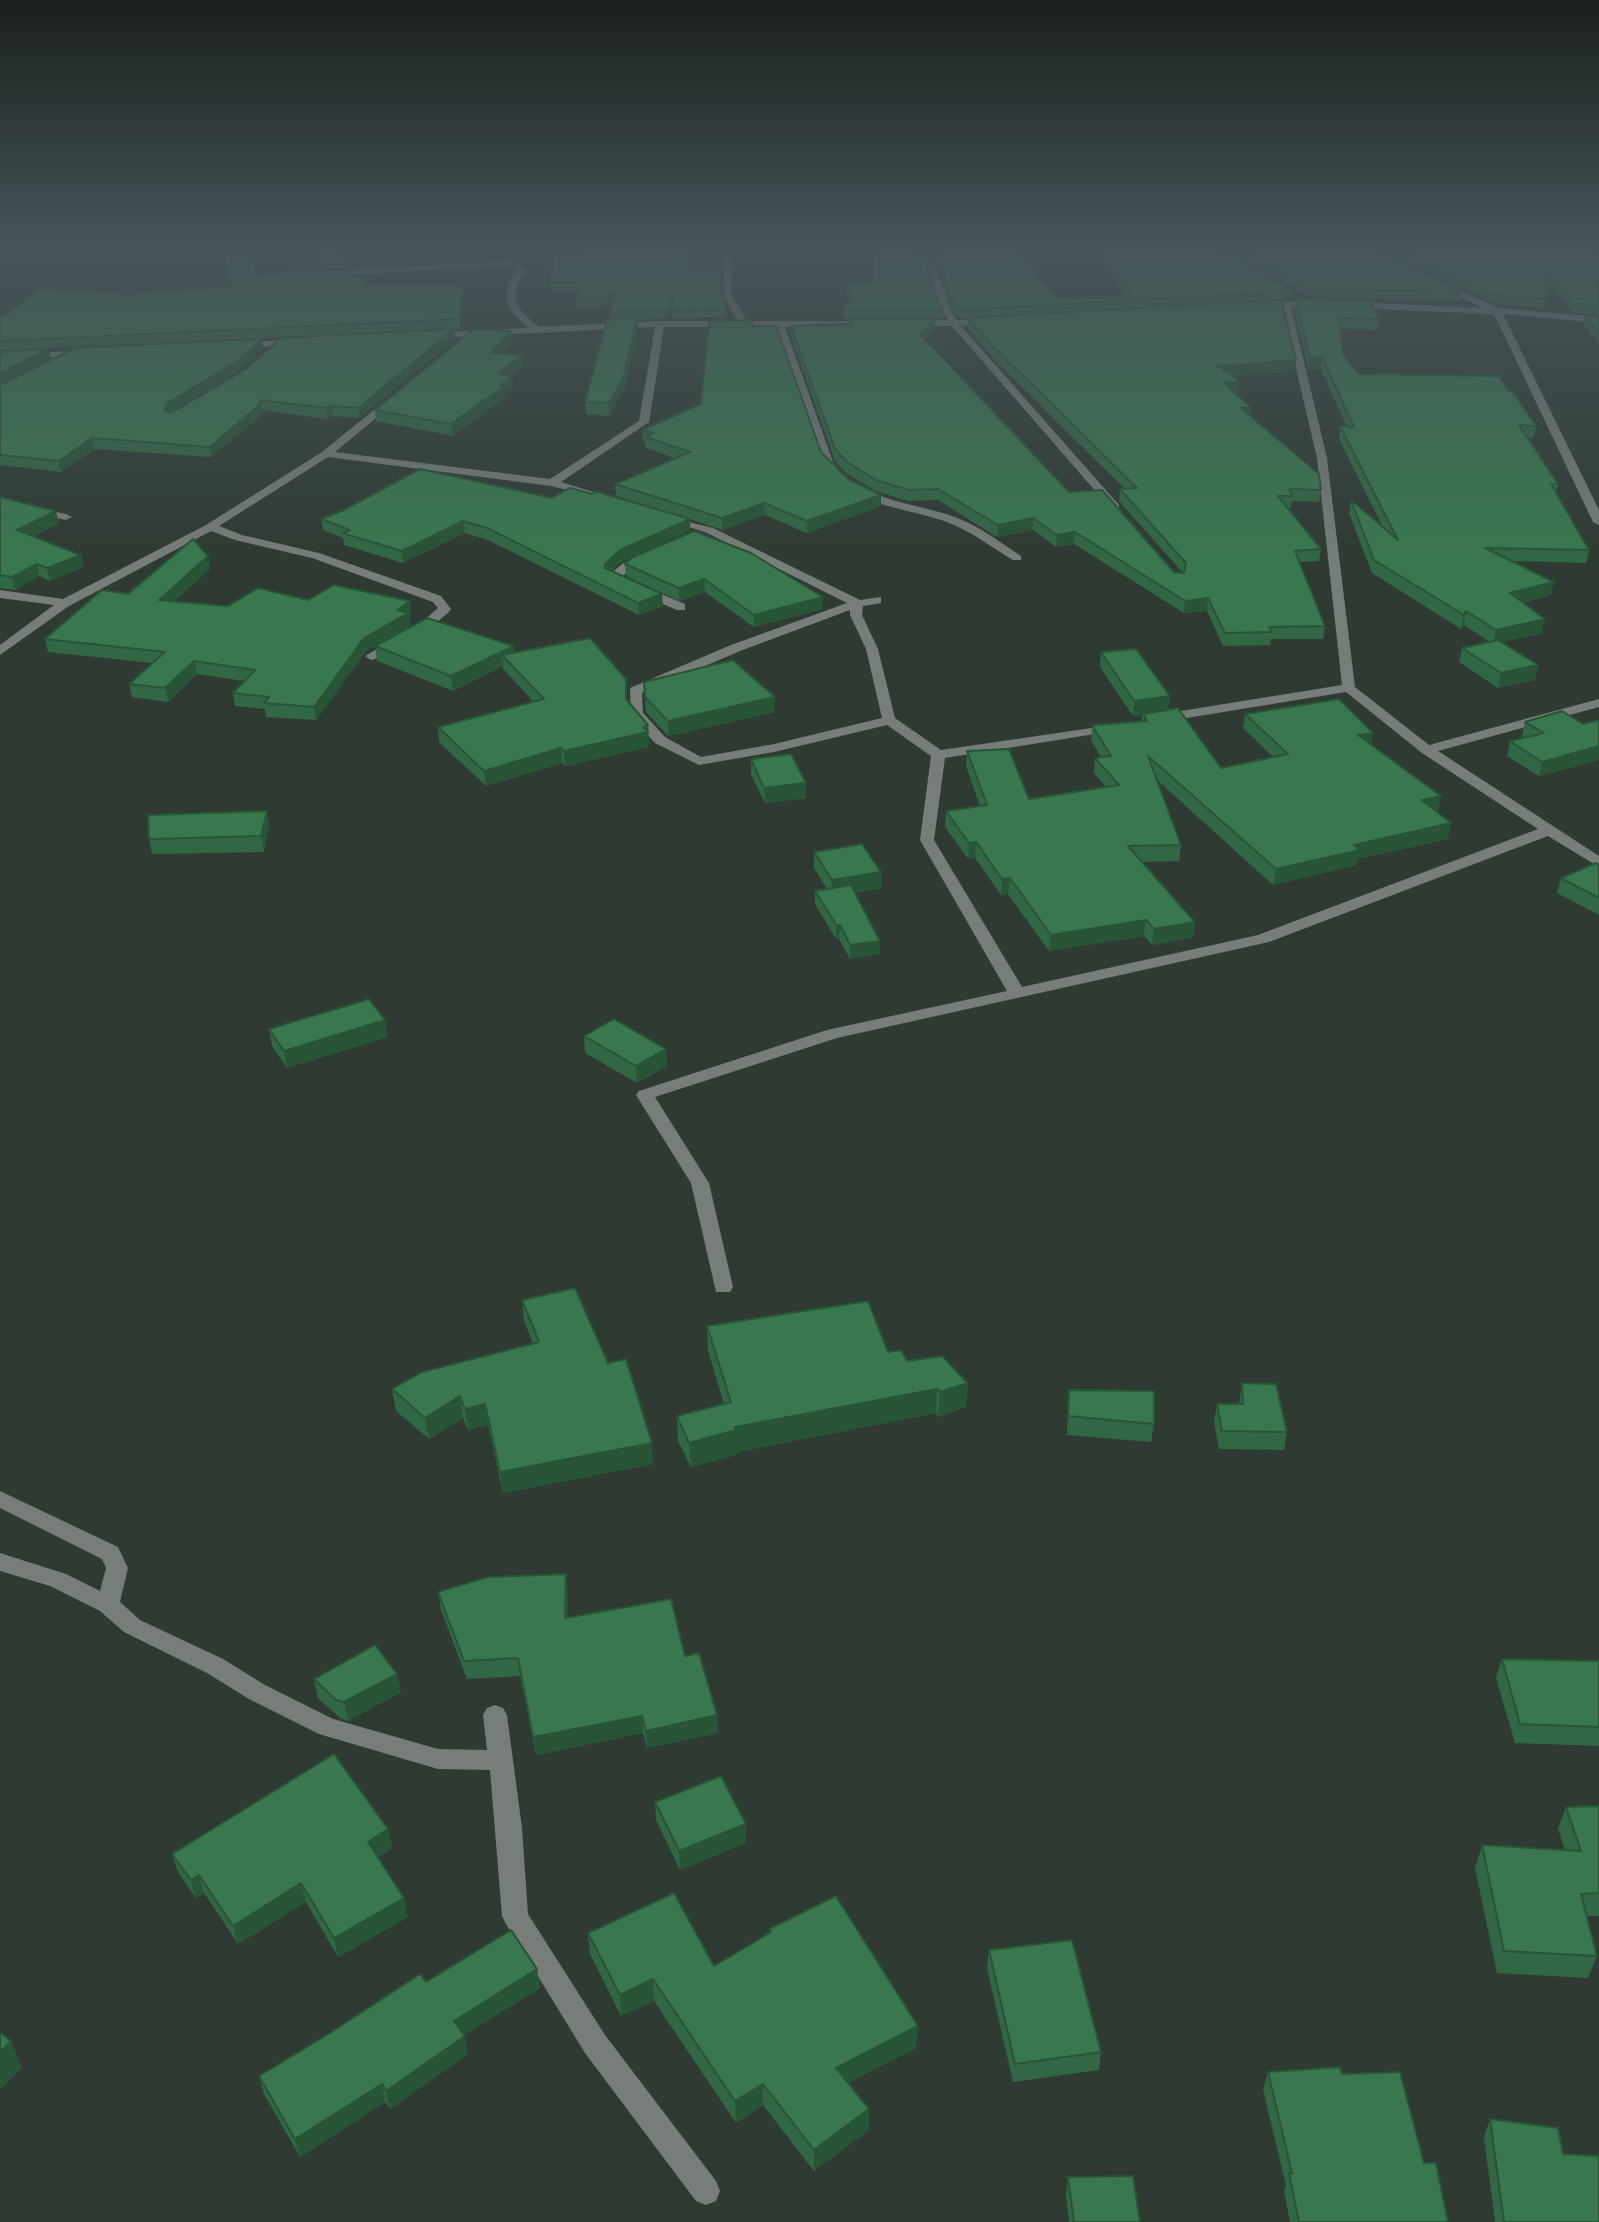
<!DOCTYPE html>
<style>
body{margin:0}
canvas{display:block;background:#2f3a32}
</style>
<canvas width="1599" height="2222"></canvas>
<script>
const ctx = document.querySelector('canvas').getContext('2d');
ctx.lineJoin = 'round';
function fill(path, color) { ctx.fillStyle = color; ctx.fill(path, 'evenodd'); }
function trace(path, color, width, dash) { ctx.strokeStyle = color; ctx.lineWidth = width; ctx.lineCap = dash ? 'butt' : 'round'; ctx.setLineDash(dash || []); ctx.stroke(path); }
fill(new Path2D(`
 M724,249H732L734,254L731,294L747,321H872L877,324L872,327H785L833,462C864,504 915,501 960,519C982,528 1001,543 1021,556V560H1013C991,547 971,531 947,522C898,505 855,508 823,462L776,327H664L649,422L561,482L603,495V499L551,486L328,457L219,526L242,535L319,553L441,596L451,609L449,612L429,629L375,659L371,660L365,656L421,623L438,608L433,602L312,558L235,540L211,531L69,606L0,655V645L54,605L0,598V590L63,599L206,525L322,452L390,397L399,399L335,452L550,479L639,421L655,327L431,338L426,335L428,333L529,328C505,307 498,297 517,270L513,266L326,276L323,271L515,260L526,270C507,299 514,306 539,327L660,321H738L723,294Z
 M920,254C944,265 941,298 957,320H994L996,322L991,325L961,326L1119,505V509H1111L952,326H908V322L911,321L948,320C933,299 935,275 916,257Z
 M1439,281L1499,308L1599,317V323L1503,314L1599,510V525L1593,522L1494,314L1351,308L1346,305L1351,302L1483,308L1436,286L1435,284Z
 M1316,300L1321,303L1319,305L1291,307L1327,458L1355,687L1429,745L1599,699V707L1438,751L1599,856V867L1548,836L1269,942L837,1038L655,1097L709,1183L733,1287L730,1292H716L691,1183L636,1095L639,1091L827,1030L1007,991L920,840L931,756L887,725L774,752L699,765L655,743L631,717L630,688L731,645L847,603L705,532L665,520V516L713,528L860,600L881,597V603L863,606L862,615L878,649L895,718L941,750L1119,724L1121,727L1114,731L945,758L934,840L1022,987L1258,935L1538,829L1422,753L1346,692L1162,722L1155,718L1162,714L1342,685L1317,458L1282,308L1260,309L1255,306L1260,303ZM850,610V615L866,649L882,718L774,744L701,757L665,737L643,713L642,693L740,651Z
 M302,340L304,342L299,345L239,348L234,345L239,342Z
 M88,351L90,353L85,356L0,359V353Z
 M0,500L66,514L72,517L66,520L0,506Z
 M640,555L650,557L621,577L685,604V610H677L609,581V575L622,564Z
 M0,1491L118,1547L128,1568L120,1602L140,1620L223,1659L265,1685L333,1719L438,1749L487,1750L483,1715L487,1708L495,1705L503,1708L507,1715L522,1828L528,1914L605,2035L716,2181L720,2191L716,2201L706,2205L696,2201L585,2053L506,1924L502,1916L490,1770L438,1769L319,1734L249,1699L207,1673L124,1632L100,1611L50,1586L0,1571V1553L66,1574L100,1591L106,1568L102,1559L0,1508Z`), '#777d78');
fill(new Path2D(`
 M317,249H346L348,267L319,269Z
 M874,249H1042L1017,252L1056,298H1127L1095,252L1085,253L1078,249H1219L1292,291L1291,299L959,318L949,306L938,264L920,251L918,253L936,299L943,310V318H845L843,313V304H850L847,293V285L872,284Z
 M1225,249H1374L1461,292L1460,301L1313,297Z
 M1379,249H1599V315L1573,312L1546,280V299L1545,308L1495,303Z
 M578,251L689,271L726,309V317L672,318V308L666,318L637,320L638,330L624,391L609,416L586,414L585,402L611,320L610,312L614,299L603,307H576V299L578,291L551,292L550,283Z
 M256,275L349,277L365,286H463V296L460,329L0,350V319L125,295L230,287Z
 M1296,299L1379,319L1377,330L1340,329L1343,354L1359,374L1508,391L1536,426L1533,438H1528L1558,484L1556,493L1589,550L1586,563L1513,561L1551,595L1523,603L1542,633L1502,642L1538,665L1535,680L1498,688L1459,662L1462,648L1490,642L1464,625L1461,629L1372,573L1349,513L1351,500L1383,527L1339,439L1340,426L1347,427L1321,369L1309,370L1294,310Z
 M1585,316H1599V344L1583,324Z
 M968,318L1296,360L1294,371L1231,376L1238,392H1235L1250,417L1321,490L1319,502L1292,501L1291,508H1287L1321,549L1319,561L1299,562L1325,626L1323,639H1271L1270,645L1223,646L1207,611L1184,613L1074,544L1056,547L1033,530L997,537L938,500L908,501L876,491L847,474L835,461L791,336V326L850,324V319H935L934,330L925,339L1069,492L1174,572L1183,573L1119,501L1120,489H1125L993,358L968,328Z
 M752,326L821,452L848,479L881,506L807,533L765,515L722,530L690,519V530L621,562L611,571L663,606L639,615L488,540L464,533L403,563L344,545L343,538L323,530L321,519L552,498L662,510L616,496L615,484L675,458L646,448L645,442L643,441L642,430L701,404Z
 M454,329L455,339L359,418L333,416L327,419L262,410L261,416L211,457L94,449L61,472L0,465V385L263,349L240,370L169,413H171Z
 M512,342L501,354L522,355L523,366L510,376L513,387L504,394L505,397L453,436L376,421L375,410Z
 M0,497L59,523L33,536L84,567L50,581L39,576L15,590L0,588Z
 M208,556L210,569L174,601L228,606L308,600L410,601L411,614L409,616L410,626L366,651L316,720L266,717L265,709L235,706L233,693L244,681L197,674L168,702L132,697L129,684L152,663L48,652L45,639L128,594Z
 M625,564L823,597V609L754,627L705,592L679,601L626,576Z
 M375,646L514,653L626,679L627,701L648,725L649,747L565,766L562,763L486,786L439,742L438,727L534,702L503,669V666L453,691L377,661Z
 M1101,652L1170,696L1168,709L1221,768L1273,757L1243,728L1245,714L1371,745L1438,811L1436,812L1448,839L1358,859L1357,865L1273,885L1157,780L1181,845L1179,861L1142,862L1195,922L1193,938L1152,945L1144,936L1049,951L1008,894L1001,895L975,858L968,859L945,827L946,811L980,806L966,766L967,751L1029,799L1106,787L1094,773L1095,758L1101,757L1091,740L1092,725L1142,721V715L1133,716L1100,667Z
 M644,682L775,712L668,736L646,712Z
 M1599,720V760L1539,776L1507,756L1510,741L1524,738L1522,737L1525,722L1583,724Z
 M751,759L806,783V798L765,803L751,774Z
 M267,811L269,826L264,852L152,854L149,839Z
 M814,852L881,872V888L854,893L880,941V954L850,959L839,939H836L815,904V891L827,889L814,868Z
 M1599,865V915L1557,893L1561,878Z
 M385,1020L387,1037L287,1068L272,1046L269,1029Z
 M584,1036L666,1049L667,1066L637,1083L585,1053Z
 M522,1300L653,1464L503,1493L488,1425L468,1430L463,1418L429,1439L396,1411L392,1389L533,1343L524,1321Z
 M707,1326L888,1352L907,1361L968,1383L966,1407L938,1417L936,1413L737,1452V1455L691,1467L678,1441L677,1416L724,1404L708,1351Z
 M1242,1383L1287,1432L1284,1450L1219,1449L1214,1422L1217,1404H1239Z
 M1069,1390L1154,1424L1151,1442L1067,1435Z
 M568,1591L567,1617L685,1656L717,1715L718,1733L647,1748L643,1733L536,1755L520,1676L467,1679L441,1610L438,1592Z
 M1502,1659L1599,1661V1746L1515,1743L1496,1678Z
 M314,1679L401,1692L348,1721L340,1718L318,1698Z
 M655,1802L746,1824V1843L680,1870L656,1820Z
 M1599,1806V1916H1587L1597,1956L1588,1978L1497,1973L1475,1868L1482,1845L1565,1850L1558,1829L1566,1807Z
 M388,1829L392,1848L378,1857L408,1917L338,1957L306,1902L238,1944L204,1893L196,1898L178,1872L172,1854Z
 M769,1929L916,2048L848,2083L869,2130L814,2171L763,2105L736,2123L654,2001L621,2016L590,1954L588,1933L714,1966L769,1933Z
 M989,1950L1101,2052L1099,2070L1013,2082L987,1968Z
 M537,1969L540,1988L464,2035L468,2054L390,2109L385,2102L300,2157L264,2094L259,2076L426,1982Z
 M1268,2072L1342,2074L1424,2163L1448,2222H1290L1284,2191L1286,2185L1263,2090Z
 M1490,2119L1599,2222H1495L1484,2137Z
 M1068,2177L1140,2222H1069L1066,2195Z`), '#316744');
fill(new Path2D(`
 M1011,249H1042L1010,253Z
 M1085,249H1095V252L1085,253Z
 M463,286V296L460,329L459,319Z
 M617,289V297L603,307L602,299Z
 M673,298V306L666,318V310Z
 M637,319L638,330L624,391L609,416V403Z
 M935,319L934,330L919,344L920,334Z
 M454,329L455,339L359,418L358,408Z
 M511,331L512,342L492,364L491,353Z
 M262,339L263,349L240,370L168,414L165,411L166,404Z
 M49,349L51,359L0,384V373Z
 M522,355L523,366L497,385V374Z
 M1322,357L1321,369L1309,370L1310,358Z
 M1296,360L1294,371L1216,377L1217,366Z
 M512,376L513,387L504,394L505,397L453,436L451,424Z
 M1240,381L1238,392L1224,394L1225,383Z
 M260,400L262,410L261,416L211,457L210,447Z
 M332,406L333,416L327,419L326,408Z
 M1241,408H1251L1250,419Z
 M92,438L94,449L61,472L59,461Z
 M881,495V506L807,533V521Z
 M764,503L765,515L722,530V518Z
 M56,511L59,523L19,542L17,530Z
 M1033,518V530L997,537L998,525Z
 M690,519V530L621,562L605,576V564L620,550Z
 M463,521L464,533L403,563L402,551Z
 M1075,532L1074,544L1056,547L1057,535Z
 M81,555L84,567L50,581L47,568Z
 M208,556L210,569L162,613L159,600Z
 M37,564L39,576L15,590L12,577Z
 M704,579L705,592L679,601V588Z
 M1554,582L1551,595L1507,607L1510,593Z
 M662,594L663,606L639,615L638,603Z
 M823,597V609L754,627V615Z
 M1208,598L1207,611L1184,613L1185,601Z
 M410,601L411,614L409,616L410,626L366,651L316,720L314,707L364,638L397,610Z
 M1466,611L1464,625L1461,629L1464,615Z
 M1545,619L1542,633L1493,644L1496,630Z
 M514,646L515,660L502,655L503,666L453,691L451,676Z
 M194,661L197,674L168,702L165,688Z
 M1538,665L1535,680L1498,688L1501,673Z
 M1170,696L1168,711L1133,716L1134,701Z
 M775,697V712L668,736V721Z
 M648,725L649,747L565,766L564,751Z
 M1373,733L1371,748L1358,735Z
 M1599,746V760L1539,776L1542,762Z
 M561,748L562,763L486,786L484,771Z
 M806,783V798L765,803L764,788Z
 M1441,796L1438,811L1419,816L1422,800Z
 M267,811L269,826L264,852L261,836Z
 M1451,823L1448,839L1358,859L1357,865L1273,885L1276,869L1354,845Z
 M976,842L975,858L968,859L969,843Z
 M881,872V888L832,896V880Z
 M1010,878L1008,894L1001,895L1002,879Z
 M1146,920L1144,936L1049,951L1051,935Z
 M1195,922L1193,938L1152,945L1154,929Z
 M840,925L839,939H836L837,926Z
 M880,941V954L850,959V945Z
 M385,1020L387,1037L287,1068L284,1051Z
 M666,1049L667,1066L637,1083L636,1066Z
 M968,1383L966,1407L938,1417L940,1392Z
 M937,1389L936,1413L737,1452V1455L691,1467L689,1443L735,1427Z
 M460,1396L463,1418L429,1439L425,1418Z
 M485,1404L488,1425L468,1430L465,1409Z
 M652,1443L653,1464L503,1493L500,1472Z
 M566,1574L568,1591L567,1635L565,1618Z
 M397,1674L401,1692L348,1721L344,1702Z
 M717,1715L718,1733L647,1748L646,1731Z
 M642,1716L643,1733L536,1755L533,1737Z
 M746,1824V1843L680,1870L679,1851Z
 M388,1829L392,1848L372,1860L368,1842Z
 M199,1875L204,1893L196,1898L191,1880Z
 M301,1883L306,1902L238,1944L233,1926Z
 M404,1898L408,1917L338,1957L334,1938Z
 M537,1969L540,1988L457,2039L454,2021Z
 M653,1979L654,2001L621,2016L620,1995Z
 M918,2026L916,2048L836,2089V2068Z
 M465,2036L468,2054L390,2109L386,2091Z
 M11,2041L22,2068L0,2090V2052Z
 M382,2084L385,2102L300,2157L295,2139Z
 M763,2084V2105L736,2123L735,2101Z
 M869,2109V2130L814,2171V2150Z`), '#285437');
const building = new Path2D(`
 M317,249H346V256L318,258Z
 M578,249H689L688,271L720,272L726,309L672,310L673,298L666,310L610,312L617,289L602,299H576L581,283H550L555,252L578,251Z
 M874,249H914L925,259L936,299L943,310H845L843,304H852L847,285L872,284Z
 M928,249H1014L1056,298H1134L1099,249H1219L1292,291L960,310L950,297L938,256Z
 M1241,249H1374L1461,292L1314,289Z
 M1397,249H1599V306L1574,304L1545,269L1546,299L1496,295Z
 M251,255L256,275L348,269L349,277L364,276V286H463L459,319L0,341V319L40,289L125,295L231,287L225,256Z
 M1296,299L1370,301L1379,319L1339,318L1343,354L1359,374L1499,376L1508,391H1512L1536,426L1519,425L1558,484H1551L1589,550L1485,548L1554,582L1510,593L1545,619L1496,630L1466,611L1464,615L1374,560L1351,500L1398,540L1340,426L1354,427L1322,357L1310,358Z
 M1281,300L1296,360L1217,366L1240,381L1225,383L1251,408H1241L1319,474L1321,490L1289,489L1293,496H1278L1321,549L1295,551L1325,626L1269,627L1272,632L1225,633L1208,598L1185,601L1075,532L1057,535L1033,518L998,525L938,489L909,490L876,480L847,462L835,449L791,326L852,324L850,319H935L920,334L1069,492L1102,490L1174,572L1184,573L1186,563L1120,489L1137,488L994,347L968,318Z
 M1585,316H1599V333Z
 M637,319L623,379L609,403L585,402L607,320Z
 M752,320V326H776L821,452L848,479L881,495L807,521L764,503L722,518L615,484L690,452L645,437L654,433L642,430L701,404L709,321Z
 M454,329L358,408L332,406L326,408L260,400L259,405L210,447L92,438L59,461L0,455V385L75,348L262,339L239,360L166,404L165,411L171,413L248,368L281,338Z
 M474,329L511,331L491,353L522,355L497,374L512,376L500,385L504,386L451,424L375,410Z
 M49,349L0,373V352Z
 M420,469L552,498L570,488L592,494L598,492L690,519L620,550L605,564V568L662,594L638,603L487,528L463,521L402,551L342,533L350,530L321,519L344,510Z
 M0,497L56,511L17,530L81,555L47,568L37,564L12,577L0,575Z
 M694,531L751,553L823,597L754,615L704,579L679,588L625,564L631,558Z
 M193,539L208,556L159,600L228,606L258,588L308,600L334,585L410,601L397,610L408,613L364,638L314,707L264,703L269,697L233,693L255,670L194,661L165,688L129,684L165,652L45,639L102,590L128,594Z
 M427,618L514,646L451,676L375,646Z
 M590,638L626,679V699L648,725L643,727L648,732L564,751L561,748L484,771L438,727L544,699L502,655Z
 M1498,640L1538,665L1501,673L1462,648Z
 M1136,649L1170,696L1134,701L1101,652Z
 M733,660L775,697L668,721L645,697L644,682Z
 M1339,699L1373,733L1358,735L1441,796L1422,800L1451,823L1354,845L1360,850L1276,869L1148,756L1181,845L1128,846L1195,922L1154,929L1146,920L1051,935L1010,878L1002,879L976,842L969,843L946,811L987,805L967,751L1009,749L1029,799L1119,785L1095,758L1111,756L1092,725L1147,721L1143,714L1178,708L1221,768L1288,754L1245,714Z
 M1562,711L1583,724L1599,720V746L1542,762L1510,741L1544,733L1525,722Z
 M791,754L806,783L764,788L751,759Z
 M267,811L261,836L149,839L148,815Z
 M862,844L881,872L832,880L814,852Z
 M1596,863L1599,865V898L1561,878Z
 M851,885L880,941L850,945L840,925L837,926L815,891Z
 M369,999L385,1020L284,1051L269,1029Z
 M614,1019L666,1049L636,1066L584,1036Z
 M575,1288L608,1363L626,1359L652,1443L500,1472L485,1404L465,1409L460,1396L425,1418L392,1389L422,1372L539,1342L522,1300Z
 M868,1301L888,1352L901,1350L907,1361L942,1356L968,1383L940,1392L937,1389L735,1427L736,1430L689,1443L677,1416L731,1402L707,1326Z
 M1242,1383L1276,1384L1287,1432L1222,1431L1217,1404H1243Z
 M1069,1390L1154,1391V1424L1068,1416Z
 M566,1574L565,1618L671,1599L685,1656L699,1653L717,1715L646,1731L642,1716L533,1737L518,1658L464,1661L438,1592L488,1577Z
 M375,1645L397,1674L344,1702L336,1700L314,1679Z
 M1502,1659L1599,1661V1727L1520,1724Z
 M334,1754L388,1829L368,1842L404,1898L334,1938L301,1883L233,1926L199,1875L191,1880L172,1854Z
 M721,1776L746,1824L679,1851L655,1802Z
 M1599,1806V1893L1581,1894L1597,1956L1504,1951L1482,1845L1581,1851L1566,1807Z
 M674,1893L714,1966L771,1932L769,1929L836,1896L918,2026L836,2068L869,2109L814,2150L763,2084L735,2101L653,1979L620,1995L588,1933Z
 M511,1930L537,1969L454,2021L465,2036L386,2091L382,2084L295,2139L259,2076L330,2033L420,1974L426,1982Z
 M1072,1940L1101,2052L1015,2064L989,1950Z
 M0,2032L11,2041L0,2052Z
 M1340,2067L1342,2074L1400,2072L1424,2163H1436L1448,2222H1299L1289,2173H1292L1268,2072Z
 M1490,2119L1558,2128L1563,2154L1599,2156V2222H1504Z
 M1133,2176L1140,2222H1074L1068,2177Z`);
fill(building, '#39784f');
trace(building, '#285437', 2);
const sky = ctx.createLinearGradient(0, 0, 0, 560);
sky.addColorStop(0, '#1a201c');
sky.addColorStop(0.44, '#47555a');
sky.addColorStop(1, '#47555a00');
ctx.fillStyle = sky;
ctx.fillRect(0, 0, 1599, 560);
</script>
